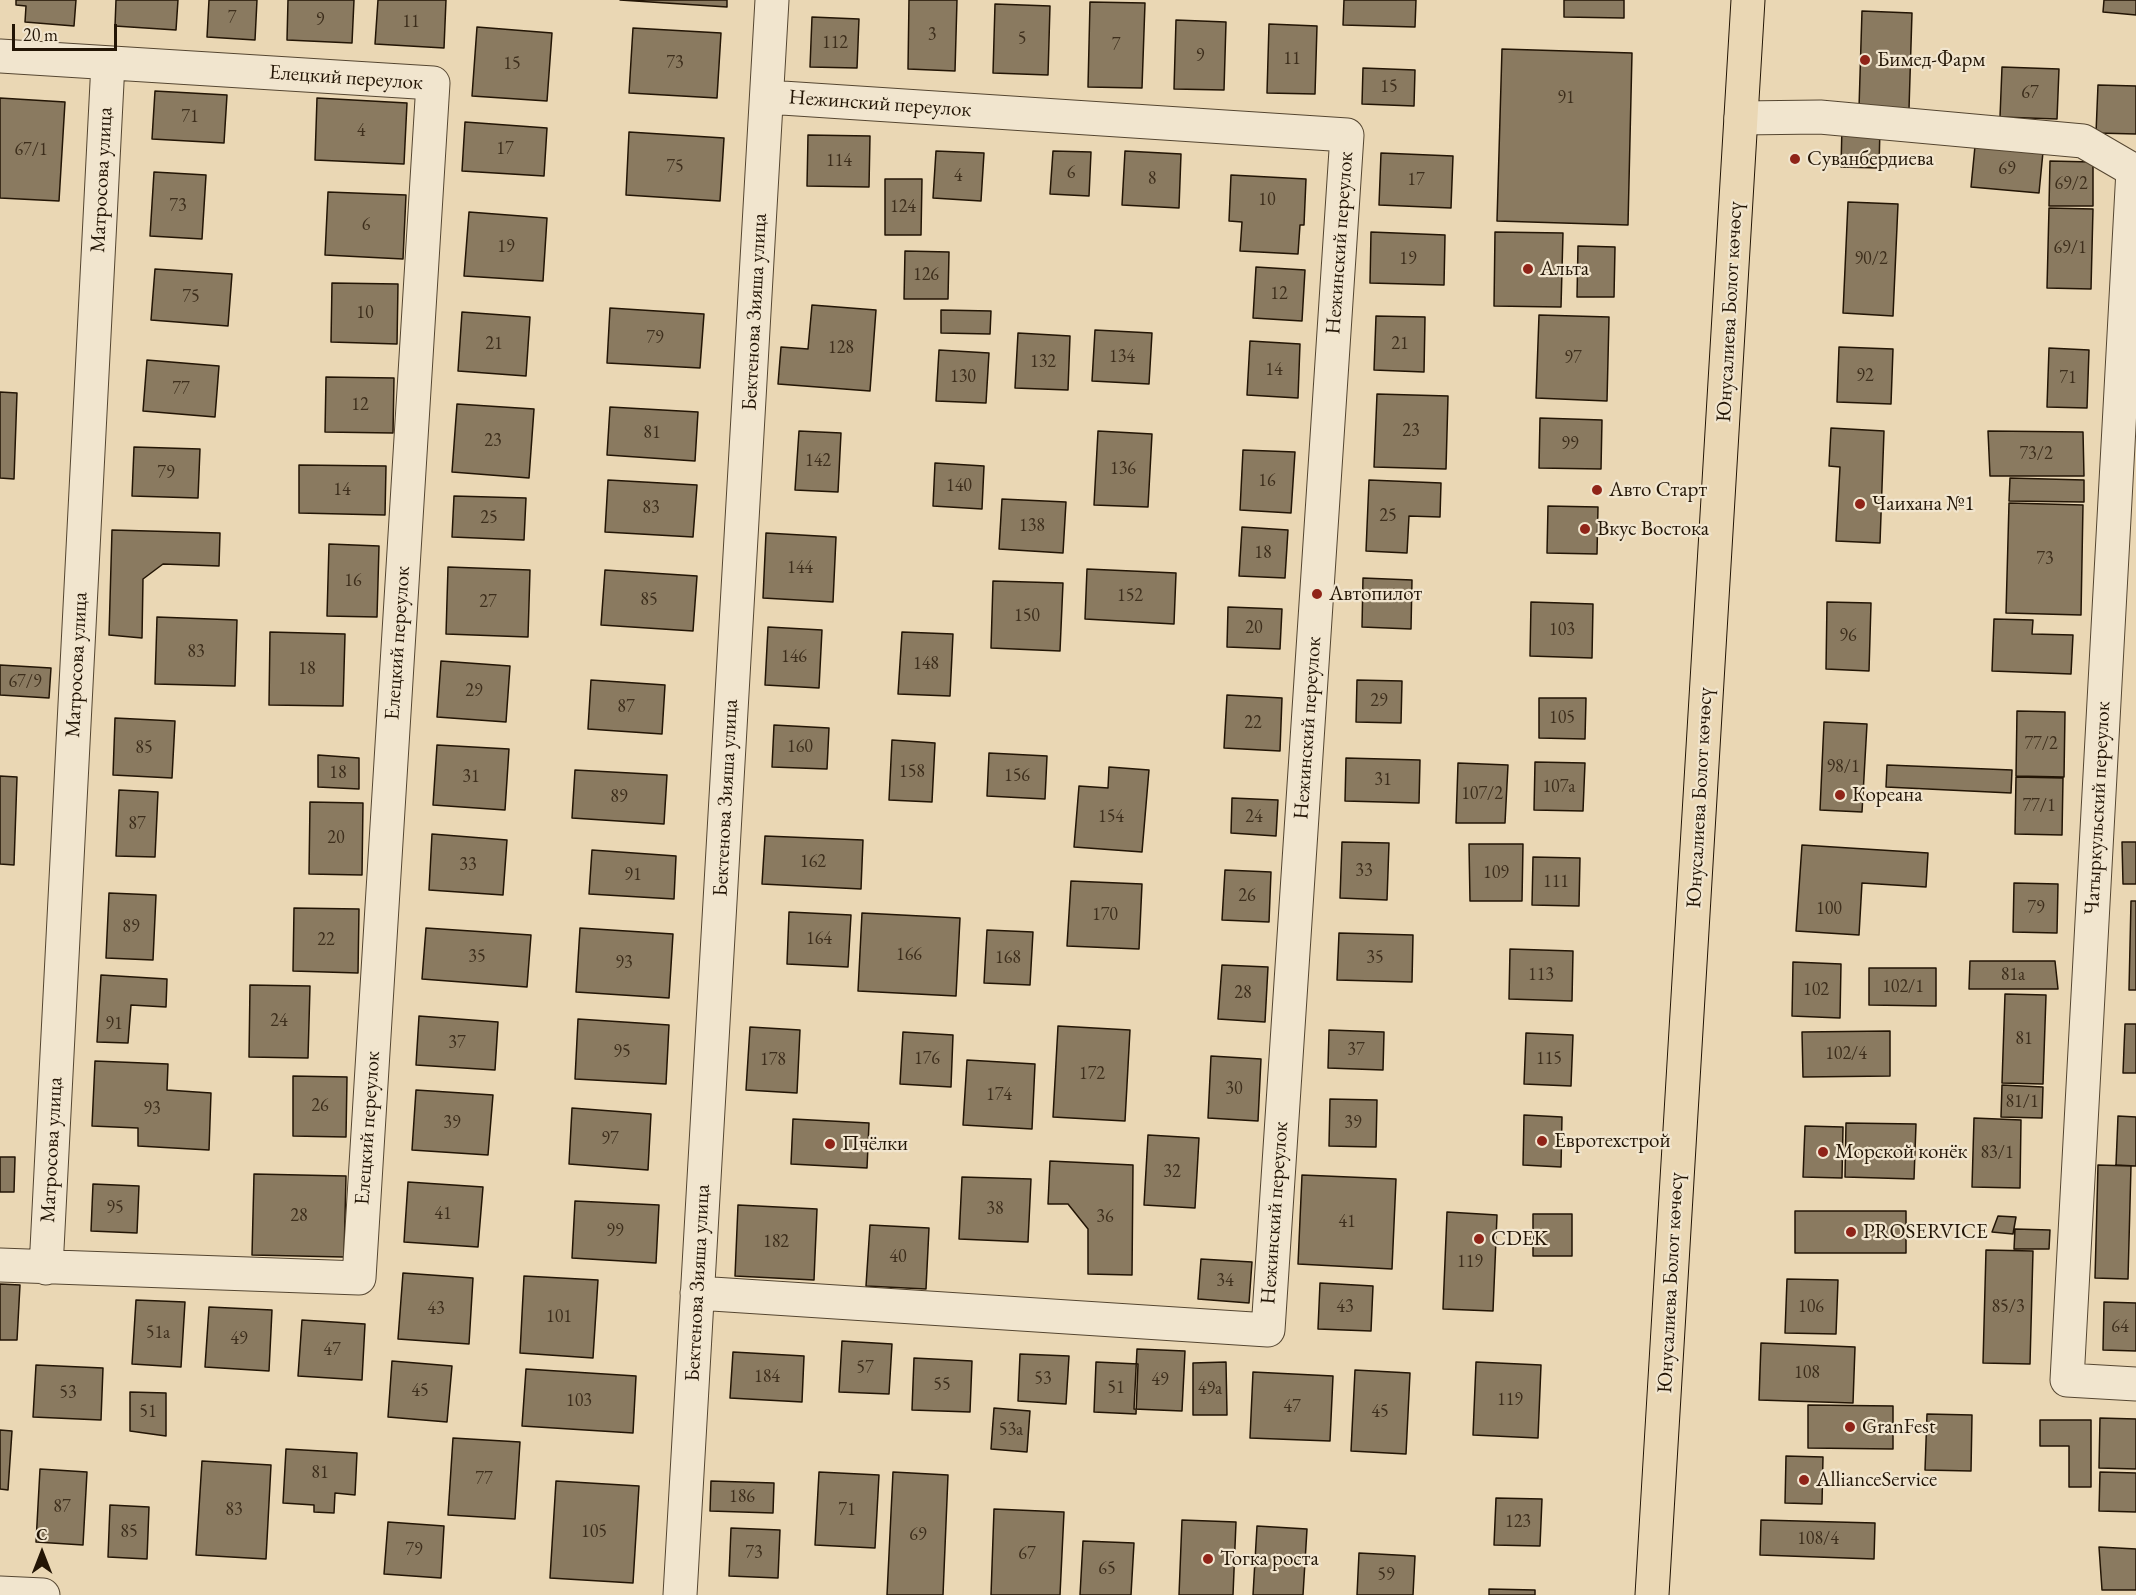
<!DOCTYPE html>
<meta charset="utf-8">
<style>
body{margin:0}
#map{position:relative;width:2136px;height:1595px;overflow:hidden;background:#ead7b4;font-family:"EB Garamond",serif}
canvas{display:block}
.north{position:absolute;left:12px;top:1523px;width:60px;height:60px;-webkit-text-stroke:4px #f1e5ce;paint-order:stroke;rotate:0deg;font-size:16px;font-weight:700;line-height:24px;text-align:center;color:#231505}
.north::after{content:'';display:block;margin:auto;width:21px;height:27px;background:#231505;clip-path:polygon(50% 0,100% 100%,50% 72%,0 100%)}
.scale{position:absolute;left:12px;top:24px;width:105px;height:27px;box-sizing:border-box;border:3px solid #231505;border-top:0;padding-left:8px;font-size:18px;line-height:21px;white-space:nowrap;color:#231505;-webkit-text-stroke:4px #f1e5ce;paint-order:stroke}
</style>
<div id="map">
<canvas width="2136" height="1595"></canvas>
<div class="north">С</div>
<div class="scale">20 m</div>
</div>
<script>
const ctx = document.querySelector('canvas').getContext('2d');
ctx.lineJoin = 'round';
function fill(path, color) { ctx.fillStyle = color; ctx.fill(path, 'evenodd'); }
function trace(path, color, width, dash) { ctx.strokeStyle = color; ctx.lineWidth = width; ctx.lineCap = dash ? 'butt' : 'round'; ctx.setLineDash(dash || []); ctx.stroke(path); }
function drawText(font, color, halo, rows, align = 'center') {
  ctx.font = font + ' "EB Garamond",serif'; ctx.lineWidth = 4.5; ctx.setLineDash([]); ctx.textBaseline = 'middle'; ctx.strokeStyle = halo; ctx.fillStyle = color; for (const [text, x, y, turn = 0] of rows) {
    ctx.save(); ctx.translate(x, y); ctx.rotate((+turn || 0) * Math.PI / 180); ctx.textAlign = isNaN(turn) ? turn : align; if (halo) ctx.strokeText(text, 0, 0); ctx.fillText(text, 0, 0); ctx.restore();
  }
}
const building = new Path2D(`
 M16,0H76L74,26L25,22L26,6L16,5Z
 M116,0H178L176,30L115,26Z
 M209,0H257L255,40L207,37Z
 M288,0H354L352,43L287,40Z
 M378,0H446L444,48L375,44Z
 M620,0H727V7Z
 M909,0H957L955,71L908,69Z
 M1344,0H1416L1415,27L1343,25Z
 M1564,0H1624V18L1564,17Z
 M2104,0H2136V15L2103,12Z
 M1090,2L1145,3L1142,88L1088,87Z
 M995,4L1050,6L1048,75L993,73Z
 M1862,11L1912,13L1909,109L1859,108Z
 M812,17L859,19L857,68L810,67Z
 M1176,20L1226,22L1224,90L1174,89Z
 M1269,24L1317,26L1315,94L1267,93Z
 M477,27L552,33L547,101L472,96Z
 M633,28L721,33L717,98L629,93Z
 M1502,49L1632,53L1628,225L1497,221Z
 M2002,67L2059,69L2057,119L2000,117Z
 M1363,68L1415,70L1414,106L1362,104Z
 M2098,85L2136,86V134L2096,133Z
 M155,91L227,95L224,143L152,139Z
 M0,98L65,102L59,201L0,198Z
 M317,98L407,103L404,164L315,160Z
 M465,122L547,128L544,176L462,171Z
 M1842,126L1880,127L1879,168L1841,167Z
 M629,132L724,138L720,201L626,195Z
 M808,135L870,136L869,187L807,186Z
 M1975,146L2043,152L2039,193L1971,187Z
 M936,151L984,153L981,201L933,198Z
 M1053,151L1091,152L1089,196L1050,194Z
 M1125,151L1181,154L1179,208L1122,205Z
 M1381,153L1453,156L1451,208L1379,205Z
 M2050,161L2093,162V206H2049Z
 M154,172L206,175L202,239L150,236Z
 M1231,175L1306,179L1304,225H1300L1298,254L1240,251L1242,222L1229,221Z
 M885,179H922L921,235H885Z
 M328,192L406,195L403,259L325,255Z
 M1848,202L1898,204L1893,316L1843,313Z
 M2049,208L2093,209L2091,289L2047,288Z
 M469,212L547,218L543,281L464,276Z
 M1371,232L1445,235L1444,285L1370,283Z
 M1495,232L1563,233L1561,307L1494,306Z
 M1578,246L1615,247L1614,297H1577Z
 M905,251L949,252L948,299H904Z
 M1256,267L1305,270L1302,321L1253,318Z
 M155,269L232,274L228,326L151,320Z
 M332,283L398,284L397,344L331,342Z
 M812,305L876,310L870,391L778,384L781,347L808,349Z
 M610,308L704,314L700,368L607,363Z
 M941,310L991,311L990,334L941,333Z
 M462,312L530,317L526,376L458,371Z
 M1539,315L1609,317L1607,401L1536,398Z
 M1376,316L1425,317L1424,372L1374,370Z
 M1095,330L1152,333L1149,384L1092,381Z
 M1018,333L1070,336L1068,390L1015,388Z
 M1250,341L1300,344L1298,398L1247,395Z
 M1839,347L1893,349L1891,404L1837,402Z
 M2049,348L2089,350L2087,408L2047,407Z
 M939,350L989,353L986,403L936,401Z
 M147,360L219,366L215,417L143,411Z
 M326,377L394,378L393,433L325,432Z
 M0,392L17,393L14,479L0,478Z
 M1377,394L1448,396L1446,469L1374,467Z
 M457,404L534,409L529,478L452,472Z
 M610,407L698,412L695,461L607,455Z
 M1540,418L1602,420L1601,469L1539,468Z
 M1831,428L1884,431L1880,543L1836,541L1840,467L1829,466Z
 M799,431L841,433L838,492L795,490Z
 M1098,431L1152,434L1148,507L1094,505Z
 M1988,431L2083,432L2084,476H1990Z
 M134,447L200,449L198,498L132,496Z
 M1243,450L1295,452L1291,513L1240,510Z
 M935,463L984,466L982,509L933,506Z
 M299,465L386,466L385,515L299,513Z
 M2010,478L2084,480V502L2009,501Z
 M608,480L697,485L693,537L605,532Z
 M1369,480L1441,483L1440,517L1409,516L1407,553L1366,551Z
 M454,496L526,498L524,540L452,537Z
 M1002,499L1066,502L1063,553L999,549Z
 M2009,503L2083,505L2081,615L2006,613Z
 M1548,506L1598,507L1597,554L1547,553Z
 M1242,527L1288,530L1285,578L1239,576Z
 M112,530L220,533L219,566L163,564L143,579L142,638L109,635Z
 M766,533L836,537L833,602L763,598Z
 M329,544L379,546L377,617L327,616Z
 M448,567L530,570L528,637L446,634Z
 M1087,569L1176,573L1174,624L1085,619Z
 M605,570L697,576L693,631L601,625Z
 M1363,578L1412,580L1411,629L1362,627Z
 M993,581L1063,583L1060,651L991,648Z
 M1531,602L1593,604L1592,658L1530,656Z
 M1827,602L1871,603L1869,671L1826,669Z
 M1228,607L1282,609L1280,649L1227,647Z
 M157,617L237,620L235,686L155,684Z
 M1994,619L2033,620L2032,634L2073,635L2071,674L1992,671Z
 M768,627L822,630L819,688L765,685Z
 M270,632L345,634L343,706L269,705Z
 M902,632L953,634L950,696L898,694Z
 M441,661L510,666L506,722L437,717Z
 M0,665L51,668L49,698L0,695Z
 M591,680L665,685L662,734L588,729Z
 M1357,680L1402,681L1401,723L1356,722Z
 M1227,695L1282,698L1280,751L1224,748Z
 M1539,698H1586L1585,739L1539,738Z
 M2017,711L2065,712L2064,777L2016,776Z
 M115,718L175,721L172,778L113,775Z
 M1824,722L1867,724L1862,812L1820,810Z
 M774,725L829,728L827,769L772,767Z
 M892,740L935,743L932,802L889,800Z
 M437,745L509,749L505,810L433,805Z
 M989,753L1047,756L1045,799L987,796Z
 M318,755L359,758V789L318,787Z
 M1346,758L1420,760L1419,803L1345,801Z
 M1535,762L1585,763L1583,811L1534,810Z
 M1458,763L1508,765L1505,823H1456Z
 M1887,765L2012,770L2011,793L1886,787Z
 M1109,767L1149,770L1142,852L1074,847L1079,786L1108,788Z
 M575,770L667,775L664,824L572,818Z
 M0,776L17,777L14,865L0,864Z
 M2016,777L2063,778L2062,835L2015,834Z
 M119,790L158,792L155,857L116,856Z
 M1232,798L1278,800L1276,836L1231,833Z
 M310,802L363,803L362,875L309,874Z
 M432,834L507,840L503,895L429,890Z
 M765,836L863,840L861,889L762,884Z
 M1342,842L1389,843L1387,900L1340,898Z
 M2122,842H2136V884H2123Z
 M1469,844H1523L1522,901H1470Z
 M1802,845L1928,853L1926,887L1862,883L1859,935L1796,931Z
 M592,850L676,856L674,899L589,894Z
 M1533,857L1580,858L1579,906L1532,905Z
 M1225,870L1271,872L1269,922L1222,920Z
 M1071,881L1142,884L1139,949L1067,946Z
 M2014,883L2058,884L2057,933L2013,932Z
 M109,893L156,895L153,960L106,958Z
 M2131,901H2136V990H2129Z
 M294,908L359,909L358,973L293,971Z
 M789,912L851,915L848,967L787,964Z
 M862,913L960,918L956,996L858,991Z
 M426,928L531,935L527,987L422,979Z
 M580,928L673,934L669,998L576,992Z
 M987,930L1033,932L1030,985L984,983Z
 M1339,933L1413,935L1412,982L1337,980Z
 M1510,949L1573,951L1572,1001L1509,999Z
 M1970,961H2055L2058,989H1969Z
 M1793,962L1841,964L1840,1018L1792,1016Z
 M1222,965L1268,967L1265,1022L1218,1019Z
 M1869,968H1936V1006L1869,1005Z
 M101,975L167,979L166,1007L131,1005L128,1043L97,1042Z
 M250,985L310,986L308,1058L249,1057Z
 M2005,994L2046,995L2043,1084L2002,1083Z
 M419,1016L498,1022L495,1070L416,1065Z
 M578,1019L669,1025L666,1084L575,1079Z
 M2125,1024H2136V1073H2123Z
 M1058,1026L1130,1030L1125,1121L1053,1117Z
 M750,1027L800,1030L797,1093L746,1090Z
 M1329,1030L1384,1032L1383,1070L1328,1068Z
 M1890,1031V1076L1803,1077L1802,1032Z
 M903,1032L953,1035L951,1087L900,1084Z
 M1526,1033L1573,1035L1571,1086L1524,1084Z
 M1211,1056L1261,1059L1258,1121L1208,1118Z
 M967,1060L1035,1064L1032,1129L963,1125Z
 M95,1061L168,1064L167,1090L211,1093L209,1150L138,1146V1128L92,1126Z
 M293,1076L347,1077L346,1137L293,1136Z
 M2002,1085L2043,1087L2042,1118L2001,1117Z
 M416,1090L493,1095L488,1155L412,1150Z
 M1330,1099L1377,1100L1376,1147L1329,1146Z
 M572,1108L651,1114L648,1170L569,1164Z
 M1524,1115L1562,1117L1561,1167L1523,1165Z
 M2118,1116L2136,1117V1166L2116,1165Z
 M1974,1118L2021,1120L2020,1188L1972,1187Z
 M793,1119L869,1123L867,1168L791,1164Z
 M1846,1123L1916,1124L1914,1179L1845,1177Z
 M1805,1126L1843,1127L1842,1178L1803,1177Z
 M1148,1135L1199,1138L1195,1208L1144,1205Z
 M0,1157H15L14,1192H0Z
 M1050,1161L1133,1165L1132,1275L1088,1274V1229L1068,1204H1048Z
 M2098,1165L2131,1166L2128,1279L2095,1278Z
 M254,1174L346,1176L344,1257L252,1255Z
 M1302,1175L1396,1179L1392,1269L1298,1264Z
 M962,1177L1031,1179L1028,1242L959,1239Z
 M408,1182L483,1187L478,1247L404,1242Z
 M93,1184L139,1186L137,1233L91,1231Z
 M575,1201L659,1205L656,1263L572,1258Z
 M738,1205L817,1209L814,1280L735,1276Z
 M1795,1211H1906V1253H1795Z
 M1447,1212L1497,1215L1493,1311L1443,1309Z
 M1533,1214H1572V1256H1533Z
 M1998,1216L2016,1217L2013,1234L1992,1232Z
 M870,1225L929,1228L926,1289L866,1286Z
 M2015,1229L2050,1230L2049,1249H2014Z
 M1986,1250L2033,1251L2030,1364L1983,1363Z
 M1201,1259L1252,1262L1249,1303L1198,1299Z
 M403,1273L473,1278L469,1344L398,1339Z
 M524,1276L598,1280L593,1358L520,1353Z
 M1787,1279L1838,1280L1836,1334L1785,1333Z
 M1320,1283L1373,1286L1371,1331L1318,1329Z
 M0,1284L20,1285L17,1340H0Z
 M136,1300L185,1302L181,1367L132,1364Z
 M2104,1302L2136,1303V1351L2103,1350Z
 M209,1307L272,1310L269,1371L205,1367Z
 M302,1320L365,1324L362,1380L298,1376Z
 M842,1341L892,1344L889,1394L839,1392Z
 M1761,1343L1855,1347L1853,1403L1759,1400Z
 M1137,1349L1185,1351L1182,1411L1134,1409Z
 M733,1352L804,1356L802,1402L730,1398Z
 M1020,1354L1069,1356L1066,1404L1018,1401Z
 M914,1358L972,1361L970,1412L912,1410Z
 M392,1361L452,1366L447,1422L388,1417Z
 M1096,1362L1138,1364L1136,1414L1094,1412Z
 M1226,1362L1227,1415H1193V1363Z
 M1476,1362L1541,1365L1538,1438L1473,1435Z
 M36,1365L103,1368L101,1420L33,1417Z
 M526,1369L636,1376L633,1433L522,1426Z
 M1355,1370L1410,1373L1406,1454L1351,1451Z
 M1253,1372L1333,1376L1330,1441L1250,1438Z
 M130,1392L166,1393V1436L130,1431Z
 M1808,1405L1893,1406V1449L1808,1448Z
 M994,1408L1030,1411L1027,1452L991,1449Z
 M1927,1414L1972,1415L1971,1471L1925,1470Z
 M2100,1418L2136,1419V1469L2099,1468Z
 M2040,1420H2091V1487H2069V1446H2040Z
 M0,1430L12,1431L8,1490L0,1489Z
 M453,1438L520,1442L515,1519L448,1515Z
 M286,1449L357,1453L355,1495L335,1493L334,1513L314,1512V1505L283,1503Z
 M1786,1456L1823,1457L1822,1504L1785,1503Z
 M202,1461L271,1465L266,1559L196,1555Z
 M40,1469L87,1472L83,1545L36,1542Z
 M819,1472L879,1475L875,1548L815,1545Z
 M893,1472L948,1475L943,1595H887Z
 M2100,1472L2136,1473V1512L2099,1511Z
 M556,1481L639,1486L633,1583L550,1578Z
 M711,1481L774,1483L773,1513L710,1511Z
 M1496,1498L1542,1499L1540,1546L1494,1545Z
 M110,1505L149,1507L147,1559L108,1557Z
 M994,1509L1064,1512L1060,1595H991Z
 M1182,1520L1236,1522L1233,1595H1179Z
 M1761,1520L1875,1523L1874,1559L1760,1555Z
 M388,1522L444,1526L441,1578L384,1574Z
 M1257,1526L1307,1529L1303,1595H1253Z
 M731,1528L780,1530L778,1578L729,1576Z
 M1083,1541L1134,1543L1131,1595H1080Z
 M2099,1547L2136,1549V1590H2102Z
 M1359,1553L1415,1556L1413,1595H1357Z
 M1489,1589L1535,1590V1595H1489Z`);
fill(building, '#8a7a60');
trace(building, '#231505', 1.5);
const street = new Path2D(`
 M0,56L433,83L359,1278L0,1265
 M1741,118L1820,117L2083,141L2133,170
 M2136,170H2133L2067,1380L2136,1384
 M46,1268L108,63
 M697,1293L1268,1330L1347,135L767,97
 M0,1593L43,1595
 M680,1595L772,0`);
const primary = new Path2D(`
 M1652,1595L1748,0`);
trace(street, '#554631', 35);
trace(primary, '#231505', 35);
trace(street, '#f1e5ce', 33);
trace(primary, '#ead7b4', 33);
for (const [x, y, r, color] of [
 [1865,60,6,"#8f2418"],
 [1795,159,6,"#8f2418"],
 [1528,269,6,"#8f2418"],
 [1597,490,6,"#8f2418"],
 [1860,504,6,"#8f2418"],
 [1585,529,6,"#8f2418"],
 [1317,594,6,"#8f2418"],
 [1840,795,6,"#8f2418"],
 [1542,1141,6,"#8f2418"],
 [830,1144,6,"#8f2418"],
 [1823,1152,6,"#8f2418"],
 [1851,1232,6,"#8f2418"],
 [1479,1239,6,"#8f2418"],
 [1850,1427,6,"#8f2418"],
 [1804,1480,6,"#8f2418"],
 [1208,1559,6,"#8f2418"]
]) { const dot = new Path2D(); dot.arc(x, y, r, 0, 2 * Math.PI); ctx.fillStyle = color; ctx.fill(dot); trace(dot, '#f1e5ce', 2); }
drawText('18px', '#3d2e1c', null, [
 ["7",232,18],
 ["9",320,20],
 ["11",411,22],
 ["3",932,35],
 ["5",1022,39],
 ["112",835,43],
 ["7",1116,45],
 ["9",1200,56],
 ["11",1292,59],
 ["73",675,63],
 ["15",512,64],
 ["15",1389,87],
 ["67",2030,93],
 ["91",1566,98],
 ["71",190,117],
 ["4",361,131],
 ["17",505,149],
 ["67/1",31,150],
 ["114",839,161],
 ["75",675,167],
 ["69",2007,169],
 ["6",1071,173],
 ["4",958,176],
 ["8",1152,179],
 ["17",1416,180],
 ["69/2",2071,184],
 ["10",1267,200],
 ["73",178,206],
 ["124",903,207],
 ["6",366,225],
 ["19",506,247],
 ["69/1",2070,248],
 ["19",1408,259],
 ["90/2",1871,259],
 ["126",926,275],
 ["12",1279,294],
 ["75",191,297],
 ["10",365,313],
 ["79",655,338],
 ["21",494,344],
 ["21",1400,344],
 ["128",841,348],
 ["134",1122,357],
 ["97",1573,358],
 ["132",1043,362],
 ["14",1274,370],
 ["92",1865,376],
 ["130",963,377],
 ["71",2068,378],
 ["77",181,389],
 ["12",360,405],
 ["23",1411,431],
 ["81",652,433],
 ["23",493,441],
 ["99",1570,444],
 ["73/2",2036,454],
 ["142",818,461],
 ["136",1123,469],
 ["79",166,473],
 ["16",1267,481],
 ["140",959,486],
 ["14",342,490],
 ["83",651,508],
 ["25",1388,516],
 ["25",489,518],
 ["138",1032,526],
 ["18",1263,553],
 ["73",2045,559],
 ["144",800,568],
 ["16",353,581],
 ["152",1130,596],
 ["85",649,600],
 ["27",488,602],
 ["150",1027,616],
 ["20",1254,628],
 ["103",1562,630],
 ["96",1848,636],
 ["83",196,652],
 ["146",794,657],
 ["148",926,664],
 ["18",307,669],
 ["67/9",25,682],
 ["29",474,691],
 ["29",1379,701],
 ["87",626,707],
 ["105",1562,718],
 ["22",1253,723],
 ["77/2",2041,744],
 ["160",800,747],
 ["85",144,748],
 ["98/1",1843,767],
 ["158",912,772],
 ["18",338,773],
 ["156",1017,776],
 ["31",471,777],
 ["31",1383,780],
 ["107а",1559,787],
 ["107/2",1482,794],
 ["89",619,797],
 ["77/1",2039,806],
 ["154",1111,817],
 ["24",1254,817],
 ["87",137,824],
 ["20",336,838],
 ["162",813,862],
 ["33",468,865],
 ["33",1364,871],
 ["109",1496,873],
 ["91",633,875],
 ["111",1556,882],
 ["26",1247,896],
 ["79",2036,908],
 ["100",1829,909],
 ["170",1105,915],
 ["89",131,927],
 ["164",819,939],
 ["22",326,940],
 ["166",909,955],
 ["35",477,957],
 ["168",1008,958],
 ["35",1375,958],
 ["93",624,963],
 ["113",1541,975],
 ["81а",2013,975],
 ["102/1",1903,987],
 ["102",1816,990],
 ["28",1243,993],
 ["24",279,1021],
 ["91",114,1024],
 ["81",2024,1039],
 ["37",457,1043],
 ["37",1356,1050],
 ["95",622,1052],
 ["102/4",1846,1054],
 ["176",927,1059],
 ["115",1549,1059],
 ["178",773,1060],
 ["172",1092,1074],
 ["30",1234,1089],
 ["174",999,1095],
 ["81/1",2022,1102],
 ["26",320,1106],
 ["93",152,1109],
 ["39",452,1123],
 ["39",1353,1123],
 ["97",610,1139],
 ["83/1",1997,1153],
 ["32",1172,1172],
 ["95",115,1208],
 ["38",995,1209],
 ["41",443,1214],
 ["28",299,1216],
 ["36",1105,1217],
 ["41",1347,1222],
 ["99",615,1231],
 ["182",776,1242],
 ["40",898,1257],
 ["119",1470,1262],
 ["34",1225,1281],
 ["43",1345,1307],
 ["106",1811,1307],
 ["85/3",2008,1307],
 ["43",436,1309],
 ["101",559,1317],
 ["64",2120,1327],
 ["51а",158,1333],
 ["49",239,1339],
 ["47",332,1350],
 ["57",865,1368],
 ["108",1807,1373],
 ["184",767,1377],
 ["53",1043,1379],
 ["49",1160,1380],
 ["55",942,1385],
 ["51",1116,1388],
 ["49а",1210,1389],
 ["45",420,1391],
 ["53",68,1393],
 ["119",1510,1400],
 ["103",579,1401],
 ["47",1292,1407],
 ["51",148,1412],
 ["45",1380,1412],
 ["53а",1011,1430],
 ["81",320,1473],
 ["77",484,1479],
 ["186",742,1497],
 ["87",62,1507],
 ["83",234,1510],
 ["71",847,1510],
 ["123",1518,1522],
 ["85",129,1532],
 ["105",594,1532],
 ["69",918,1535],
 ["108/4",1818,1539],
 ["79",414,1550],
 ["73",754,1553],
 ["67",1027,1554],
 ["65",1107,1569],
 ["59",1386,1575]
]);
drawText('21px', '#231505', '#f1e5ce', [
 ["Бимед-Фарм",1877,60],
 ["Суванбердиева",1807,159],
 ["Альта",1540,269],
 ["Авто Старт",1609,490],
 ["Чаихана №1",1872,504],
 ["Вкус Востока",1597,529],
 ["Автопилот",1329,594],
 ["Кореана",1852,795],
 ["Евротехстрой",1554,1141],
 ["Пчёлки",842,1144],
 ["Морской конёк",1835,1152],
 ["PROSERVICE",1863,1232],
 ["CDEK",1491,1239],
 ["GranFest",1862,1427],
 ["AllianceService",1816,1480],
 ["Тогка роста",1220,1559]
], 'left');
drawText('21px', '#231505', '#f1e5ce', [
 ["Елецкий переулок",346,78,4],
 ["Нежинский переулок",880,104,4],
 ["Матросова улица",102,180,-87],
 ["Нежинский переулок",1340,243,-86],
 ["Бектенова Зияша улица",755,312,-87],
 ["Юнусалиева Болот көчөсү",1730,312,-87],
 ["Елецкий переулок",398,643,-86],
 ["Матросова улица",77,665,-87],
 ["Нежинский переулок",1308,728,-86],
 ["Бектенова Зияша улица",726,798,-87],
 ["Юнусалиева Болот көчөсү",1700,798,-87],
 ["Чатыркульский переулок",2098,808,-87],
 ["Елецкий переулок",368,1128,-86],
 ["Матросова улица",52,1150,-87],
 ["Нежинский переулок",1275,1213,-86],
 ["Бектенова Зияша улица",698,1283,-87],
 ["Юнусалиева Болот көчөсү",1671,1283,-87]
]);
</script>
